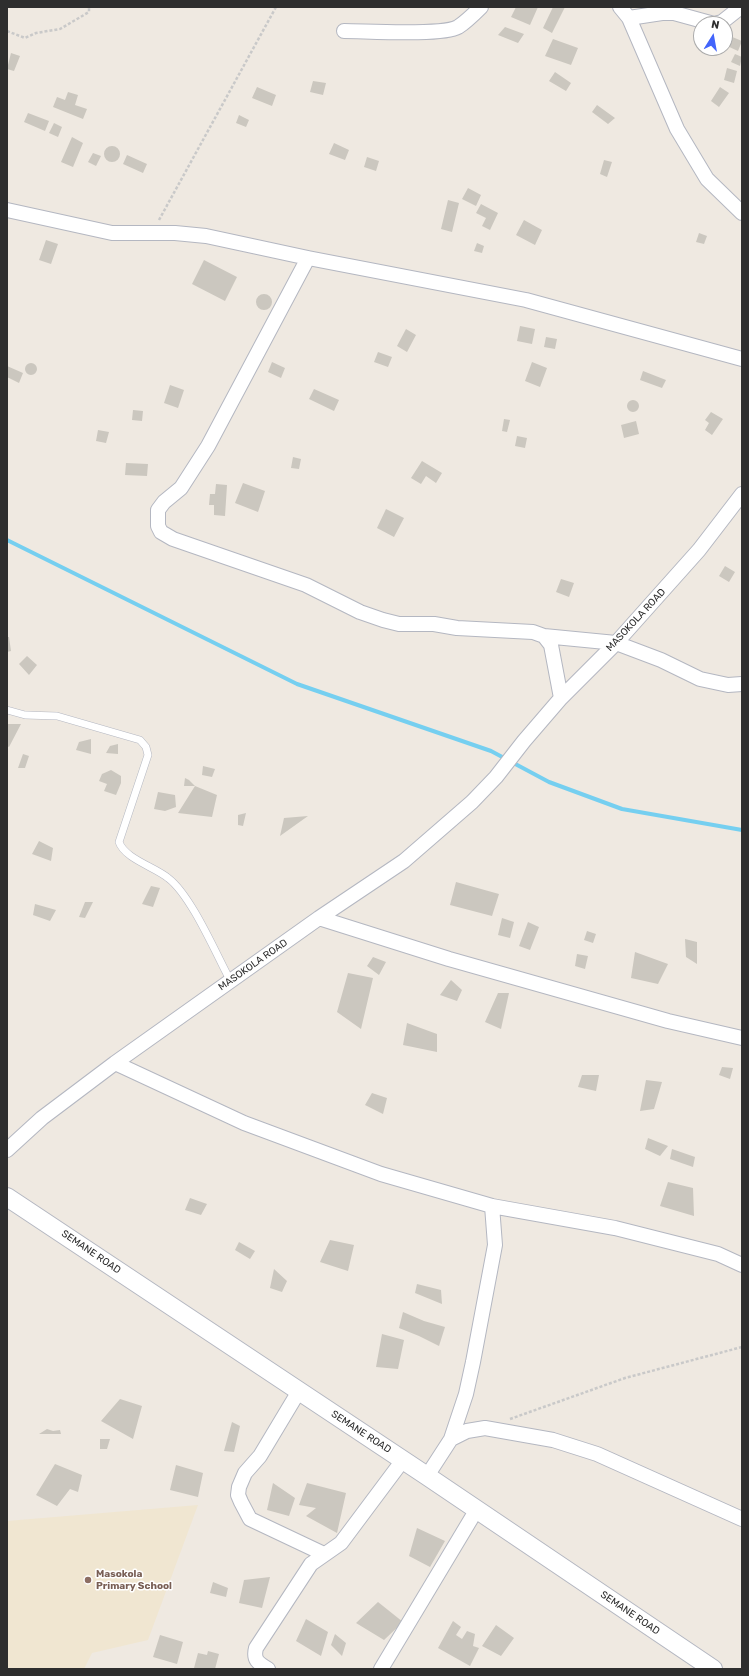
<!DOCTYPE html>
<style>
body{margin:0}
#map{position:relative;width:749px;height:1676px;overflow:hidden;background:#efe9e1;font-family:Rubik,sans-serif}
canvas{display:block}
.frame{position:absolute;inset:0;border:8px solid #2e2e2e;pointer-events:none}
.north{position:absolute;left:693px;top:16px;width:40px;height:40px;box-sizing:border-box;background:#fff;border:1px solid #ababab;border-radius:50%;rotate:11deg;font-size:11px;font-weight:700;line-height:16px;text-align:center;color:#2e2e2e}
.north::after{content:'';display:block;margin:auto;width:14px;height:18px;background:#4264fb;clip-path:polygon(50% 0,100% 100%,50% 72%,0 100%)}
</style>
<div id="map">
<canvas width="749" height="1676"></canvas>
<div class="frame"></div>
<div class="north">N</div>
</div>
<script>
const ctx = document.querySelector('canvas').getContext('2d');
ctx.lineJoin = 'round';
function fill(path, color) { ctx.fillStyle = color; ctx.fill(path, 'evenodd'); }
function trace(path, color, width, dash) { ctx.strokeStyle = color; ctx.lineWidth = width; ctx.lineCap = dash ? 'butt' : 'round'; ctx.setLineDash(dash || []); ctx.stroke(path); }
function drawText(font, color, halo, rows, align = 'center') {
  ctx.font = font + ' Rubik,sans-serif'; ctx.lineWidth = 3; ctx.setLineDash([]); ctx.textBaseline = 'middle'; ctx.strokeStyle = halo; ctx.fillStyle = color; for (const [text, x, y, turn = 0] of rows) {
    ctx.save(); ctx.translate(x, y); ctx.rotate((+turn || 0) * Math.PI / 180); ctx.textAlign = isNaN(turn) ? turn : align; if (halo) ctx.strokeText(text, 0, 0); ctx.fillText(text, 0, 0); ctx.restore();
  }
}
fill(new Path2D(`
 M198,1505L148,1640L92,1653L84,1669H7V1521Z`), '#f0e6d1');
trace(new Path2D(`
 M7,540L297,684L491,751L549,782L622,809L742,830`), '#75cff0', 4);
fill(new Path2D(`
 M516,7H538L530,25L511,17Z
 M553,7H565L552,33L543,28Z
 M505,27L524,34L518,43L498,35Z
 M725,34L742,41L738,51L725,45Z
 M553,39L578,48L571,65L545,56Z
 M11,53L20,56L14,71L7,69Z
 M735,54L742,57L740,66L731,62Z
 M727,68L737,71L734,83L724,80Z
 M555,72L571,83L566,91L549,81Z
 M313,81L326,83L323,95L310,92Z
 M257,87L276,95L272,106L252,98Z
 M720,87L729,93L719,107L711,101Z
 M68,92L78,95L75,105L87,109L83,119L53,107L57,97L65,100Z
 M597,105L615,118L608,124L592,112Z
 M28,113L49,121L45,131L24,122Z
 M239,115L249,120L246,127L236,123Z
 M54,123L62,127L58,137L49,133Z
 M72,137L83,143L73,167L61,162Z
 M334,143L349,150L345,160L329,154Z
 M104 154a8 8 0 1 1 16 0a8 8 0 1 1-16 0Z
 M93,153L101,156L96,166L88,162Z
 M127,155L147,164L143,173L123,164Z
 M367,157L379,161L376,171L364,167Z
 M604,160L612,162L607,177L600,174Z
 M468,188L481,195L476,206L462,199Z
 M448,200L459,203L452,232L441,229Z
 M481,204L498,213L490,230L482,226L486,218L476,213Z
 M524,220L542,230L535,245L516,235Z
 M699,233L707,236L704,244L696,242Z
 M46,240L58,244L51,264L39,260Z
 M477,243L484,246L482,253L474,251Z
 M204,260L237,277L225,301L192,284Z
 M256 302a8 8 0 1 1 16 0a8 8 0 1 1-16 0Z
 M520,326L535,329L532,344L517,341Z
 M406,329L416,335L407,352L397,346Z
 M546,337L557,339L555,349L544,347Z
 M378,352L392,357L388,367L374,362Z
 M272,362L285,368L281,378L268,372Z
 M532,362L547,368L540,387L525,381Z
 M25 369a6 6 0 1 1 12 0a6 6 0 1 1-12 0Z
 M7,366L23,373L19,383L7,377Z
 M643,371L666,380L662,388L640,380Z
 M170,385L184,390L178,408L164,403Z
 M314,389L339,400L334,411L309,399Z
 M627 406a6 6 0 1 1 12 0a6 6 0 1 1-12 0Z
 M133,410L143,411L142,421L132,420Z
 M711,412L723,419L712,435L705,430L709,423L705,420Z
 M504,419L510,420L507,432L502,431Z
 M636,421L639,434L624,438L621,425Z
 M98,430L109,432L106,443L96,441Z
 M517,436L527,438L525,448L515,446Z
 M293,457L301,459L299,469L291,468Z
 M422,461L442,473L436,483L426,476L421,484L411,478Z
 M126,463L148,464L147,476L125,475Z
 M243,483L265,491L258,512L235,503Z
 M216,484L227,485L225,516L214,515V505H209L210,494H215Z
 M386,509L404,518L394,537L377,528Z
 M725,566L735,572L729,582L719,576Z
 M561,579L574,583L569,597L556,592Z
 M7,637H9L11,651L7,652Z
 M27,656L37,665L29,675L19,664Z
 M7,724H21L9,747L7,746Z
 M91,739V754L76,750L79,742Z
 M118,744V754L106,753L110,746Z
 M23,754L29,756L25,768H18Z
 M203,766L215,769L212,777L202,775Z
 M111,770L121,776V783L116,795L104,791L107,784L99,781L102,774Z
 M185,778L189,780L195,786H184Z
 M195,786L217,795L212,817L178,813Z
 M158,792L175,795L176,807L165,811L154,809Z
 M246,813L243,826L238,825V815Z
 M308,816L280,836L284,818Z
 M39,841L53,848L51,861L32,854Z
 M456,882L499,894L492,916L450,905Z
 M151,886L160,888L153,907L142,904Z
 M85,902H93L85,918L79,917Z
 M35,904L56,910L50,921L33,915Z
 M502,918L514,922L510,938L498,935Z
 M528,922L539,927L530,950L519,946Z
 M587,931L596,934L593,943L584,940Z
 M685,939L697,942V964L686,957Z
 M635,952L668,964L658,984L631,978Z
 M577,954L588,956L585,969L575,966Z
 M373,957L386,962L379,975L367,966Z
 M348,973L373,978L361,1029L337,1012Z
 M451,980L462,990L457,1001L440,995Z
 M498,993H509L501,1029L485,1022Z
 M407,1023L437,1034V1052L403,1045Z
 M722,1067L733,1068L730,1079L719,1075Z
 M582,1075H599L596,1091L578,1087Z
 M646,1080L662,1082L654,1109L640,1111Z
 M372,1093L387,1098L383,1114L365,1105Z
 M648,1138L668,1146L660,1156L645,1149Z
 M672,1149L695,1157L693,1167L670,1159Z
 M668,1182L693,1188L694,1216L660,1206Z
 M190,1198L207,1204L201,1215L185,1210Z
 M330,1240L354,1245L348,1271L320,1262Z
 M239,1242L255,1251L250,1259L235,1250Z
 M274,1269L287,1281L282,1292L270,1288Z
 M417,1284L441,1290L442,1304L415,1293Z
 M403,1312L424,1321L445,1327L439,1346L419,1336L399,1328Z
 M382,1334L404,1340L398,1369L376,1367Z
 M120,1399L142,1406L133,1439L101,1421Z
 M232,1422L240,1426L234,1452L224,1451Z
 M47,1429L53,1431L60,1430L61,1434H39Z
 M100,1439H110L107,1449H100Z
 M55,1464L82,1475L78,1492L70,1489L57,1506L36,1495Z
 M176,1465L203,1473L198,1497L170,1490Z
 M273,1483L295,1498L289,1516L267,1510Z
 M307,1483L346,1493L337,1533L306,1516L316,1508L299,1505Z
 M417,1528L445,1541L430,1567L409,1556Z
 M270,1577L262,1608L239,1603L244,1580Z
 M213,1582L228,1588L226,1597L210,1593Z
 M378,1602L403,1622L384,1640L356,1623Z
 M306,1619L328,1632L321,1656L296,1641Z
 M453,1621L461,1627L456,1635L462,1639L467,1631L475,1634L473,1646L479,1648L470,1666L438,1648Z
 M496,1625L514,1638L501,1656L482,1646Z
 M335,1634L346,1643L342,1656L331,1645Z
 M160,1635L183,1642L177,1664L153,1657Z
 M208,1651L219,1654L215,1669L194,1668L198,1653L207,1655Z`), '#cbc7bf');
const service = new Path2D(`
 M7,710L25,715L57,716L140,740L146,747L148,755L119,842C125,859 155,867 168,878C191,895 216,954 230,980`);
const minor = new Path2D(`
 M620,7L629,18L677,129L707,179L742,213
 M629,18L662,13H674L714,24L722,22L741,7
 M344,31C366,31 442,36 458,27C466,22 474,14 481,7
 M7,210L112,233H175L206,236L308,258L526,300L742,359
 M308,258L208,446L181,488L164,502L158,510V526L161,532L173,539L306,585L360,612L383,620L399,624H434L457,628L533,632L544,636L551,645L561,698
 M544,636L616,643L661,660L700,679L728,685L742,684
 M319,918L449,959L668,1021L742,1038
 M115,1063L244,1123L381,1174L492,1206L615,1228L718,1254L742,1265
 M7,1150L42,1118L115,1063L319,918L404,861L472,802L496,777L524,741L561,698L616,643L699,550L742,494
 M299,1391L260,1456L245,1473L239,1487L238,1495L241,1502L250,1519L324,1554
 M451,1439L466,1394L473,1362L495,1245L492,1206
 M427,1476L451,1439L467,1431L485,1428L553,1440L597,1454L742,1519
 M268,1669C258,1663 253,1660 256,1648L311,1564L341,1543L403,1460
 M381,1669L477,1509`);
const tertiary = new Path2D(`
 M7,1197L427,1476L713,1669`);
trace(service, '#b4b7c1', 8);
trace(minor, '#b4b7c1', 16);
trace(tertiary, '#b4b7c1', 20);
trace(new Path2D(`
 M7,31L25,38L36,33L60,29L89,12V7
 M159,220L276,7
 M510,1419L625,1378L742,1347`), '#c9c9c9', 2.5, [3, 2]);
trace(service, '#fff', 7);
trace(minor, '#fff', 14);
trace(tertiary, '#fff', 18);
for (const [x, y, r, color] of [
 [88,1580,4,"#8d6e63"]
]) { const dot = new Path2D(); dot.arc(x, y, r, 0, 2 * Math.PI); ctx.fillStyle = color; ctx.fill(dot); trace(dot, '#fff', 1.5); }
drawText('10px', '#2e2e2e', '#fff', [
 ["MASOKOLA ROAD",636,620,-47],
 ["MASOKOLA ROAD",253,965,-35],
 ["SEMANE ROAD",91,1252,34],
 ["SEMANE ROAD",361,1432,33],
 ["SEMANE ROAD",630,1613,34]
]);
drawText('bold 10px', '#785e54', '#fff', [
 ["Masokola",96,1574],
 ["Primary School",96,1586]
], 'left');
</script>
